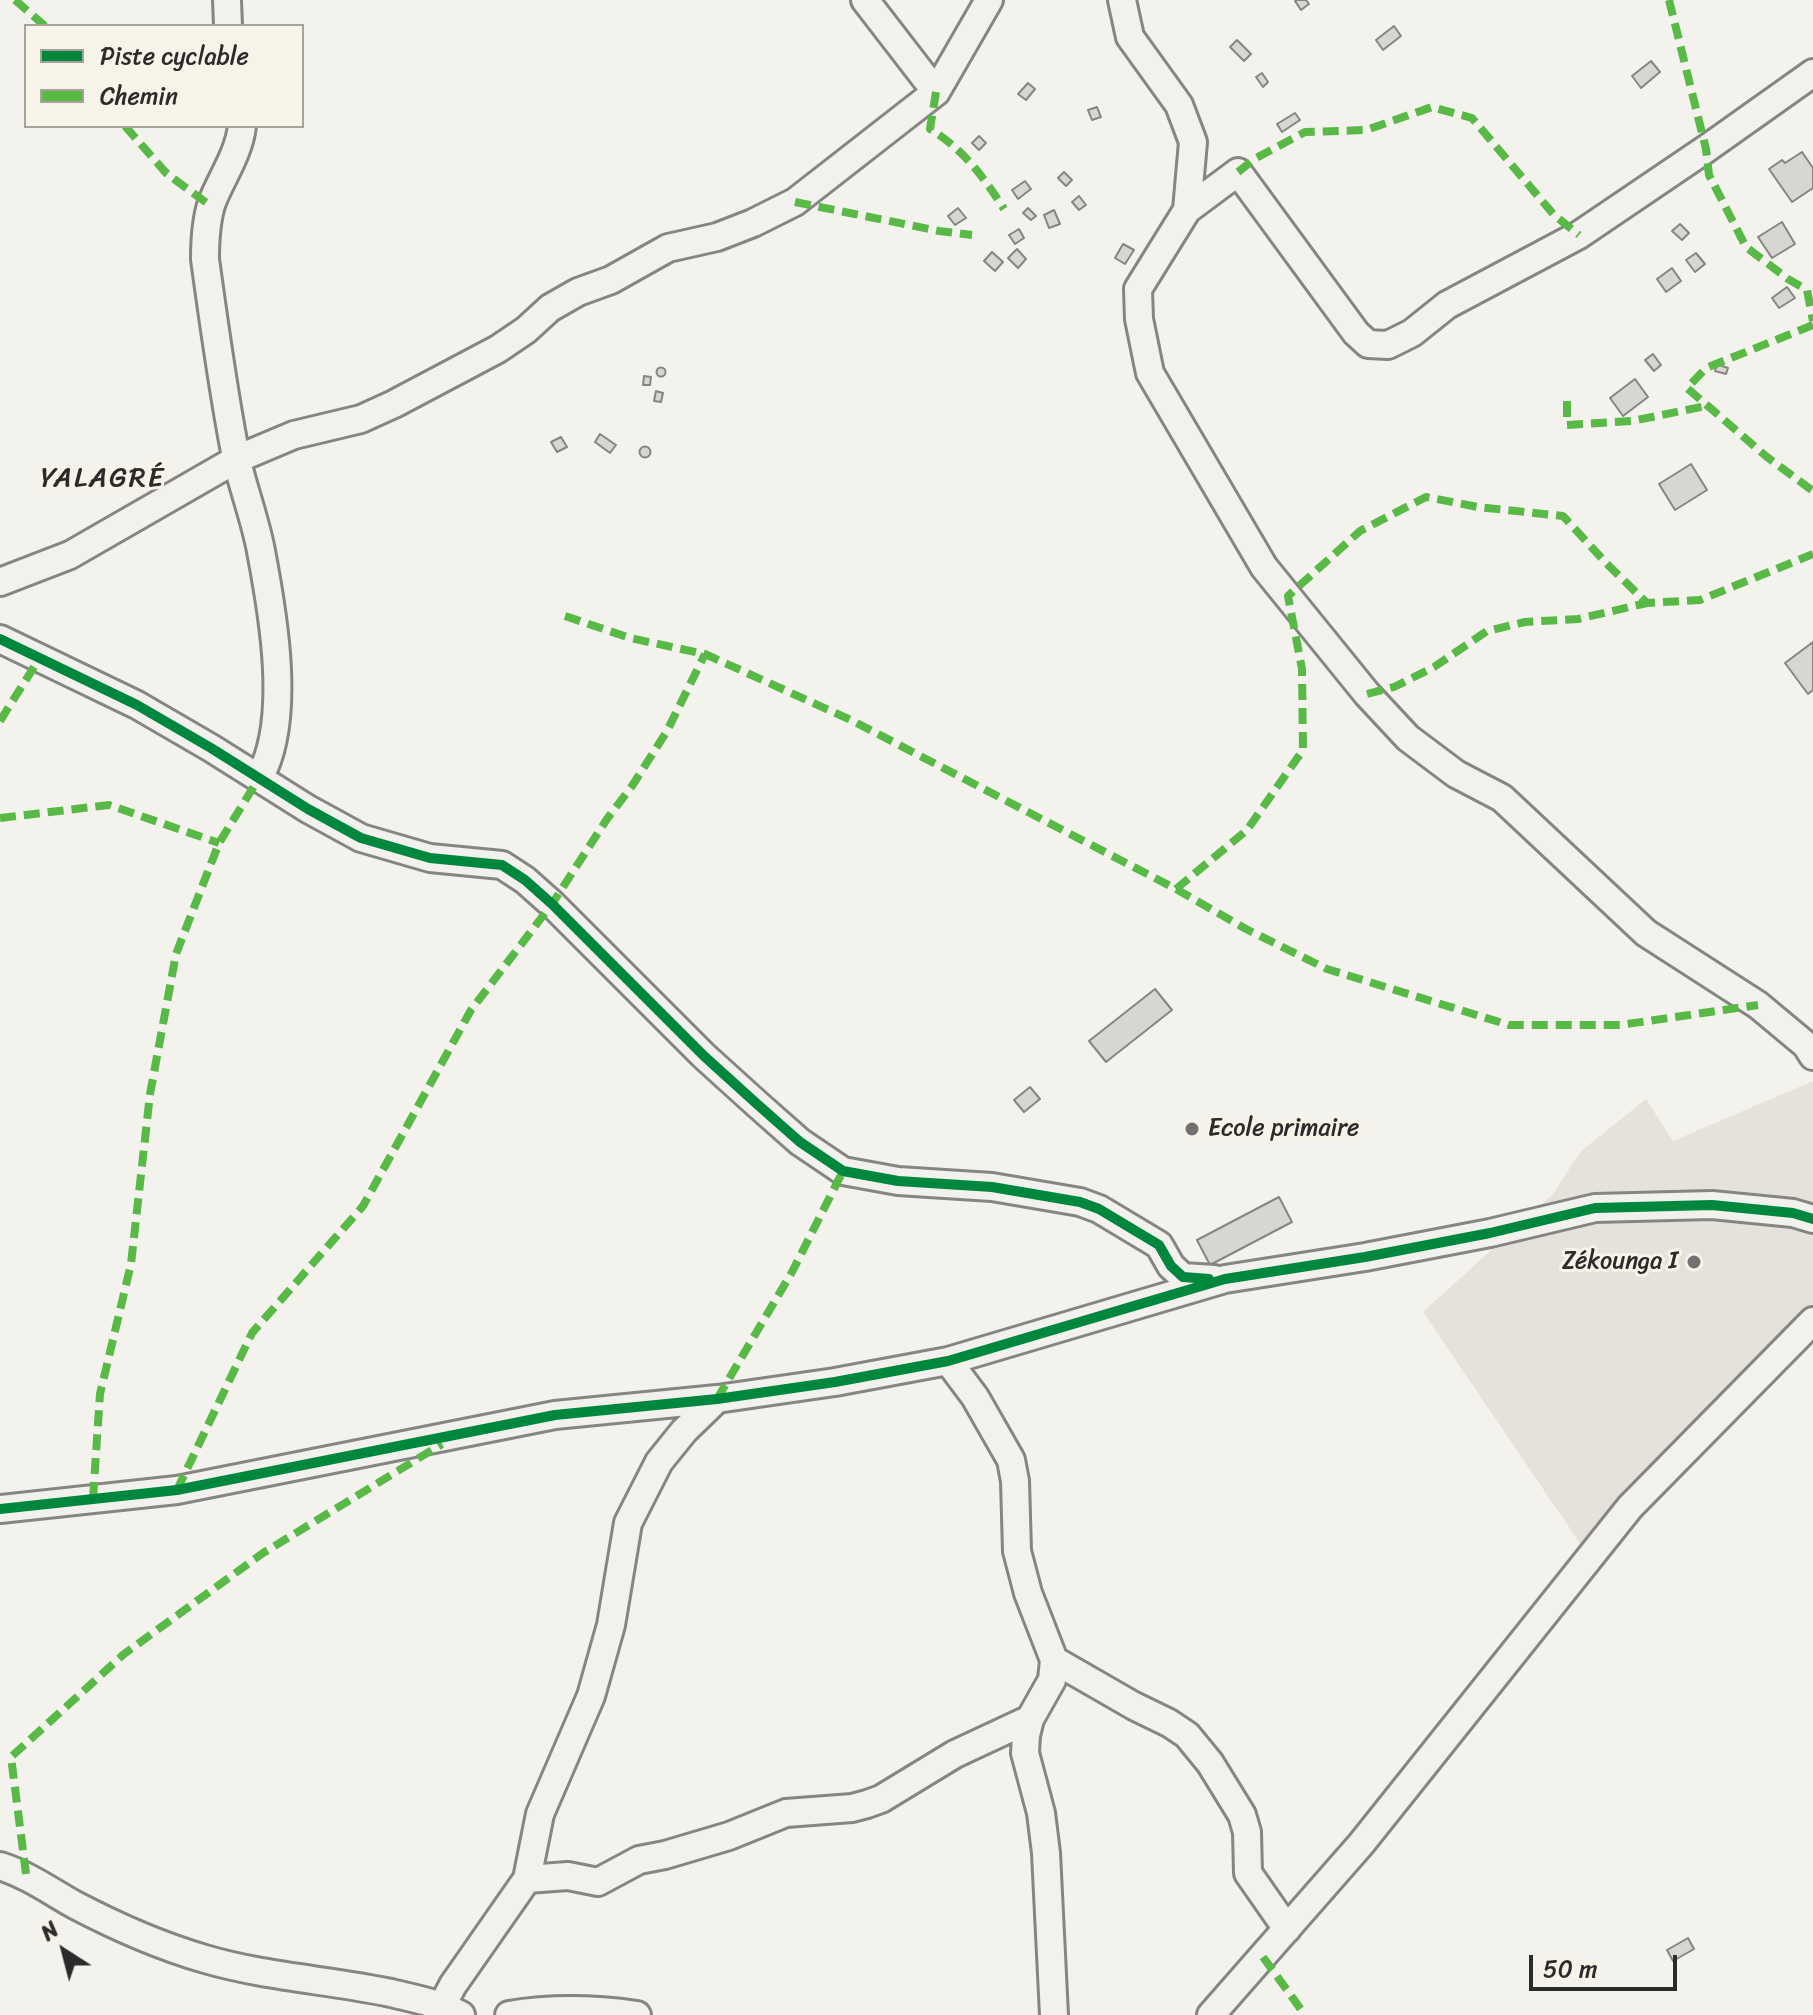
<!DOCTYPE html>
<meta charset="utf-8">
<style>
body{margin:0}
#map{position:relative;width:1813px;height:2015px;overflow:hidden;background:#f4f2ec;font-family:Sriracha,sans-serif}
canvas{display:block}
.legend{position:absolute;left:24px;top:24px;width:280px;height:104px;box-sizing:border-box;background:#f7f3e8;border:2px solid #a5a39c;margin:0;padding:10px 14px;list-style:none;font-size:24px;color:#2b2b2b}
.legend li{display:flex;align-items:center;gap:16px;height:40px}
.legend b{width:40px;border:2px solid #a5a39c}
.north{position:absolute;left:24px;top:1911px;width:80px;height:80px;-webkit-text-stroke:6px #f7f3e8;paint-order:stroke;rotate:324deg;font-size:22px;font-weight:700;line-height:32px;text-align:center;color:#2b2b2b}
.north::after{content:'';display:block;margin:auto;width:28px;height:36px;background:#2b2b2b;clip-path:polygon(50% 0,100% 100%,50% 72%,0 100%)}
.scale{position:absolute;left:1529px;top:1955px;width:148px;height:36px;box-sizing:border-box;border:4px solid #2b2b2b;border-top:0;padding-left:10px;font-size:24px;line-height:28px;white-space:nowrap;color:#2b2b2b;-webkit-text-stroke:6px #f7f3e8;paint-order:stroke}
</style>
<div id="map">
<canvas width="1813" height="2015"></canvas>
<ul class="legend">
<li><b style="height:10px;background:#00873e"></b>Piste cyclable</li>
<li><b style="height:10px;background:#58b947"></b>Chemin</li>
</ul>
<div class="north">N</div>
<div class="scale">50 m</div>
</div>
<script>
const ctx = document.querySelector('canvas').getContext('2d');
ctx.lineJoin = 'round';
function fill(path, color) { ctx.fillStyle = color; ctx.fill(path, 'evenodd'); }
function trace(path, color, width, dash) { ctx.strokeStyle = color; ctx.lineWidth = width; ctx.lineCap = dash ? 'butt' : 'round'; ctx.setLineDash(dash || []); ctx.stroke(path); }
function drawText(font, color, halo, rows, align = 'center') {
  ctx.font = font + ' Sriracha,sans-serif'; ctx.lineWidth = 6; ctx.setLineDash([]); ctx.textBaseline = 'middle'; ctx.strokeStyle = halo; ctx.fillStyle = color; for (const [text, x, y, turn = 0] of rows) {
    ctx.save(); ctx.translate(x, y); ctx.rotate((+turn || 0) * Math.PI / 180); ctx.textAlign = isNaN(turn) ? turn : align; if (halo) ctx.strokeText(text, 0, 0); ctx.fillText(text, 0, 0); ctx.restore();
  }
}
fill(new Path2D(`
 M1813,1081V1321L1590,1558L1423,1312L1553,1194L1580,1152L1646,1099L1673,1141Z`), '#e5e2db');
const building = new Path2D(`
 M1297,0H1306L1309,4L1301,10L1295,1Z
 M1394,26L1401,36L1383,50L1376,40Z
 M1237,40L1251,54L1244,61L1230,47Z
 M1651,61L1660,72L1641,88L1632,76Z
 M1262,73L1268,82L1263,87L1256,77Z
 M1028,83L1035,89L1026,100L1018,94Z
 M1097,107L1101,117L1092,120L1088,110Z
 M1295,113L1300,120L1282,132L1277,124Z
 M979,136L986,143L979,150L972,143Z
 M1802,152L1813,168V188L1792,202L1769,169L1782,160L1785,163Z
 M1064,172L1072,180L1066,186L1058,178Z
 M1025,181L1031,189L1018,199L1012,190Z
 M1079,196L1086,205L1079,210L1072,202Z
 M958,208L966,218L955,225L948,216Z
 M1028,208L1036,216L1031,220L1023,213Z
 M1054,210L1060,224L1049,228L1044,215Z
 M1782,222L1795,244L1772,258L1758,237Z
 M1680,224L1689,233L1682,240L1672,231Z
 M1019,229L1024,238L1015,244L1009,235Z
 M1123,244L1134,250L1125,264L1115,258Z
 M1017,249L1026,259L1018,268L1008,258Z
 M992,252L1003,262L995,271L984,261Z
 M1696,253L1705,264L1695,272L1686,260Z
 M1672,268L1681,281L1666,292L1657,279Z
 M1787,287L1795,298L1779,308L1772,298Z
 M1653,354L1661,365L1654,371L1645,360Z
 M1717,364L1728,368L1726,374L1715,371Z
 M656.5 372a4.5 4.5 0 1 1 9 0a4.5 4.5 0 1 1-9 0Z
 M644,376L651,377L650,385H643Z
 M1635,379L1648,397L1623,416L1610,398Z
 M656,391L663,393L661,402L654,401Z
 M600,434L616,445L610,453L595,442Z
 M561,437L567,447L557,452L551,442Z
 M639.5 452a5.5 5.5 0 1 1 11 0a5.5 5.5 0 1 1-11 0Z
 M1691,464L1707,490L1675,510L1659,484Z
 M1813,642V690L1808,694L1785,663Z
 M1155,989L1172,1010L1106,1062L1089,1041Z
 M1030,1087L1040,1099L1024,1112L1014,1100Z
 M1279,1197L1292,1222L1210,1265L1197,1240Z
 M1688,1938L1694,1949L1673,1961L1667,1950Z`);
fill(building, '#d7d6d2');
trace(building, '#858582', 2);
const minor = new Path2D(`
 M227,0L228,26
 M865,0L936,92
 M1122,0L1130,37L1179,105L1193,142L1187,210L1138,289L1139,319L1150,373L1264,567L1367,694L1408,738L1456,774L1502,798L1646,933L1758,1005L1806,1045L1813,1056
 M242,126C239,153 222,177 212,202C206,220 205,240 205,259C214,325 223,391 236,457C243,488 255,519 261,551C273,614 292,721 259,778
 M1187,210L1238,172L1356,333L1368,344L1388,345L1412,333L1447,305L1579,235L1706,149L1813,73
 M0,582L70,555L237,459L294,435L361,419L394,404L498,349L526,330L550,308L578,292L611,280L668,248L717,237L753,223L795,202L936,92L989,0
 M0,639L137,705L211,748L308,809L361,838L430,858L502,865L525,880L552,904L704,1056L757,1104L800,1142L843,1171L898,1181L992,1187L1080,1202L1099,1209L1159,1245L1171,1266L1183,1277L1214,1279
 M948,1361L975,1397L1011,1460L1015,1481L1017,1551L1028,1593L1054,1660L1052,1680L1030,1719L1026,1735L1025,1753L1041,1813L1046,1853L1054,2015
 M0,1509L177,1490L555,1415L717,1399L835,1382L948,1361L1225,1279L1365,1257L1490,1233L1595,1208L1712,1205L1793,1213L1813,1219
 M1054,1660L1134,1706L1169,1723L1187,1735L1210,1763L1242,1815L1247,1832L1248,1873L1287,1929
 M0,1866C28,1875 50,1891 75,1905C117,1927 160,1946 205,1959C266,1977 330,1980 391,1993C416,1999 439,2003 461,2015
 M527,1879L568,1876L598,1882L639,1860L665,1855L729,1836L786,1813L852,1808L867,1804L881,1799L955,1754L1030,1719
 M437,2015L453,1985L527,1879L540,1814L591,1696L611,1625L628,1523L659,1462L684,1431L717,1399
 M509,2015C551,2008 595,2009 637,2015
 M1211,2015L1361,1844L1630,1507L1813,1321`);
trace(minor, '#858582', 32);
trace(minor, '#f2f1ed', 26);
trace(new Path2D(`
 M15,0L45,26
 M1669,0L1706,149L1709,175L1746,247L1788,279L1807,290L1813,321
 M936,92L930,129C963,149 983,176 1004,209
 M125,126L167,174L211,206
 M1238,172L1256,158L1305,132L1366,130L1432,107L1472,118L1554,215L1579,235
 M795,202L939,231L972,235
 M1813,325L1706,368L1687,388L1767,457L1813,491
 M1567,401V425L1632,421L1706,406
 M565,616L630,638L705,654L853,721L1176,889L1246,929L1327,969L1509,1025H1620L1758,1005
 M1367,694L1394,687L1434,667L1487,631L1525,622L1578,619L1647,603
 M0,721L39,659
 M0,818L109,805L219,843
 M1176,889L1247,830L1303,750L1302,669L1288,596L1360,531L1426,497L1478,507L1563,516L1606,563L1647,603L1700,600L1813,554
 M717,1399L792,1272L843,1171
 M177,1490L252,1333L363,1206L471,1010L552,904L607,819L632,786L667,731L705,654
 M93,1498L100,1394L131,1264L150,1094L176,954L219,843L259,778
 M26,1874L11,1757L124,1654L263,1553L442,1444
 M1263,1957L1305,2015`), '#58b947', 8, [16, 8]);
trace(new Path2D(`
 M0,639L137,705L211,748L308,809L361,838L430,858L502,865L525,880L552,904L704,1056L757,1104L800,1142L843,1171L898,1181L992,1187L1080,1202L1099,1209L1159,1245L1171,1266L1183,1277L1209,1279
 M0,1509L177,1490L555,1415L717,1399L835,1382L948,1361L1225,1279L1365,1257L1490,1233L1595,1208L1712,1205L1793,1213L1813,1219`), '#00873e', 10);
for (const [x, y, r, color] of [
 [1192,1129,8,"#71716f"],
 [1694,1262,8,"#71716f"]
]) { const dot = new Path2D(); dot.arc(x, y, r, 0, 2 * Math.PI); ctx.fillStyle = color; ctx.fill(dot); trace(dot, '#f7f3e8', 3); }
drawText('24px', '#2b2b2b', '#f7f3e8', [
 ["Ecole primaire",1208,1129],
 ["Zékounga I",1678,1262,"right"]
], 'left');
ctx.letterSpacing = '2px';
drawText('28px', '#2b2b2b', '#f7f3e8', [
 ["YALAGRÉ",103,479]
]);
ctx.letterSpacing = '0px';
</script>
